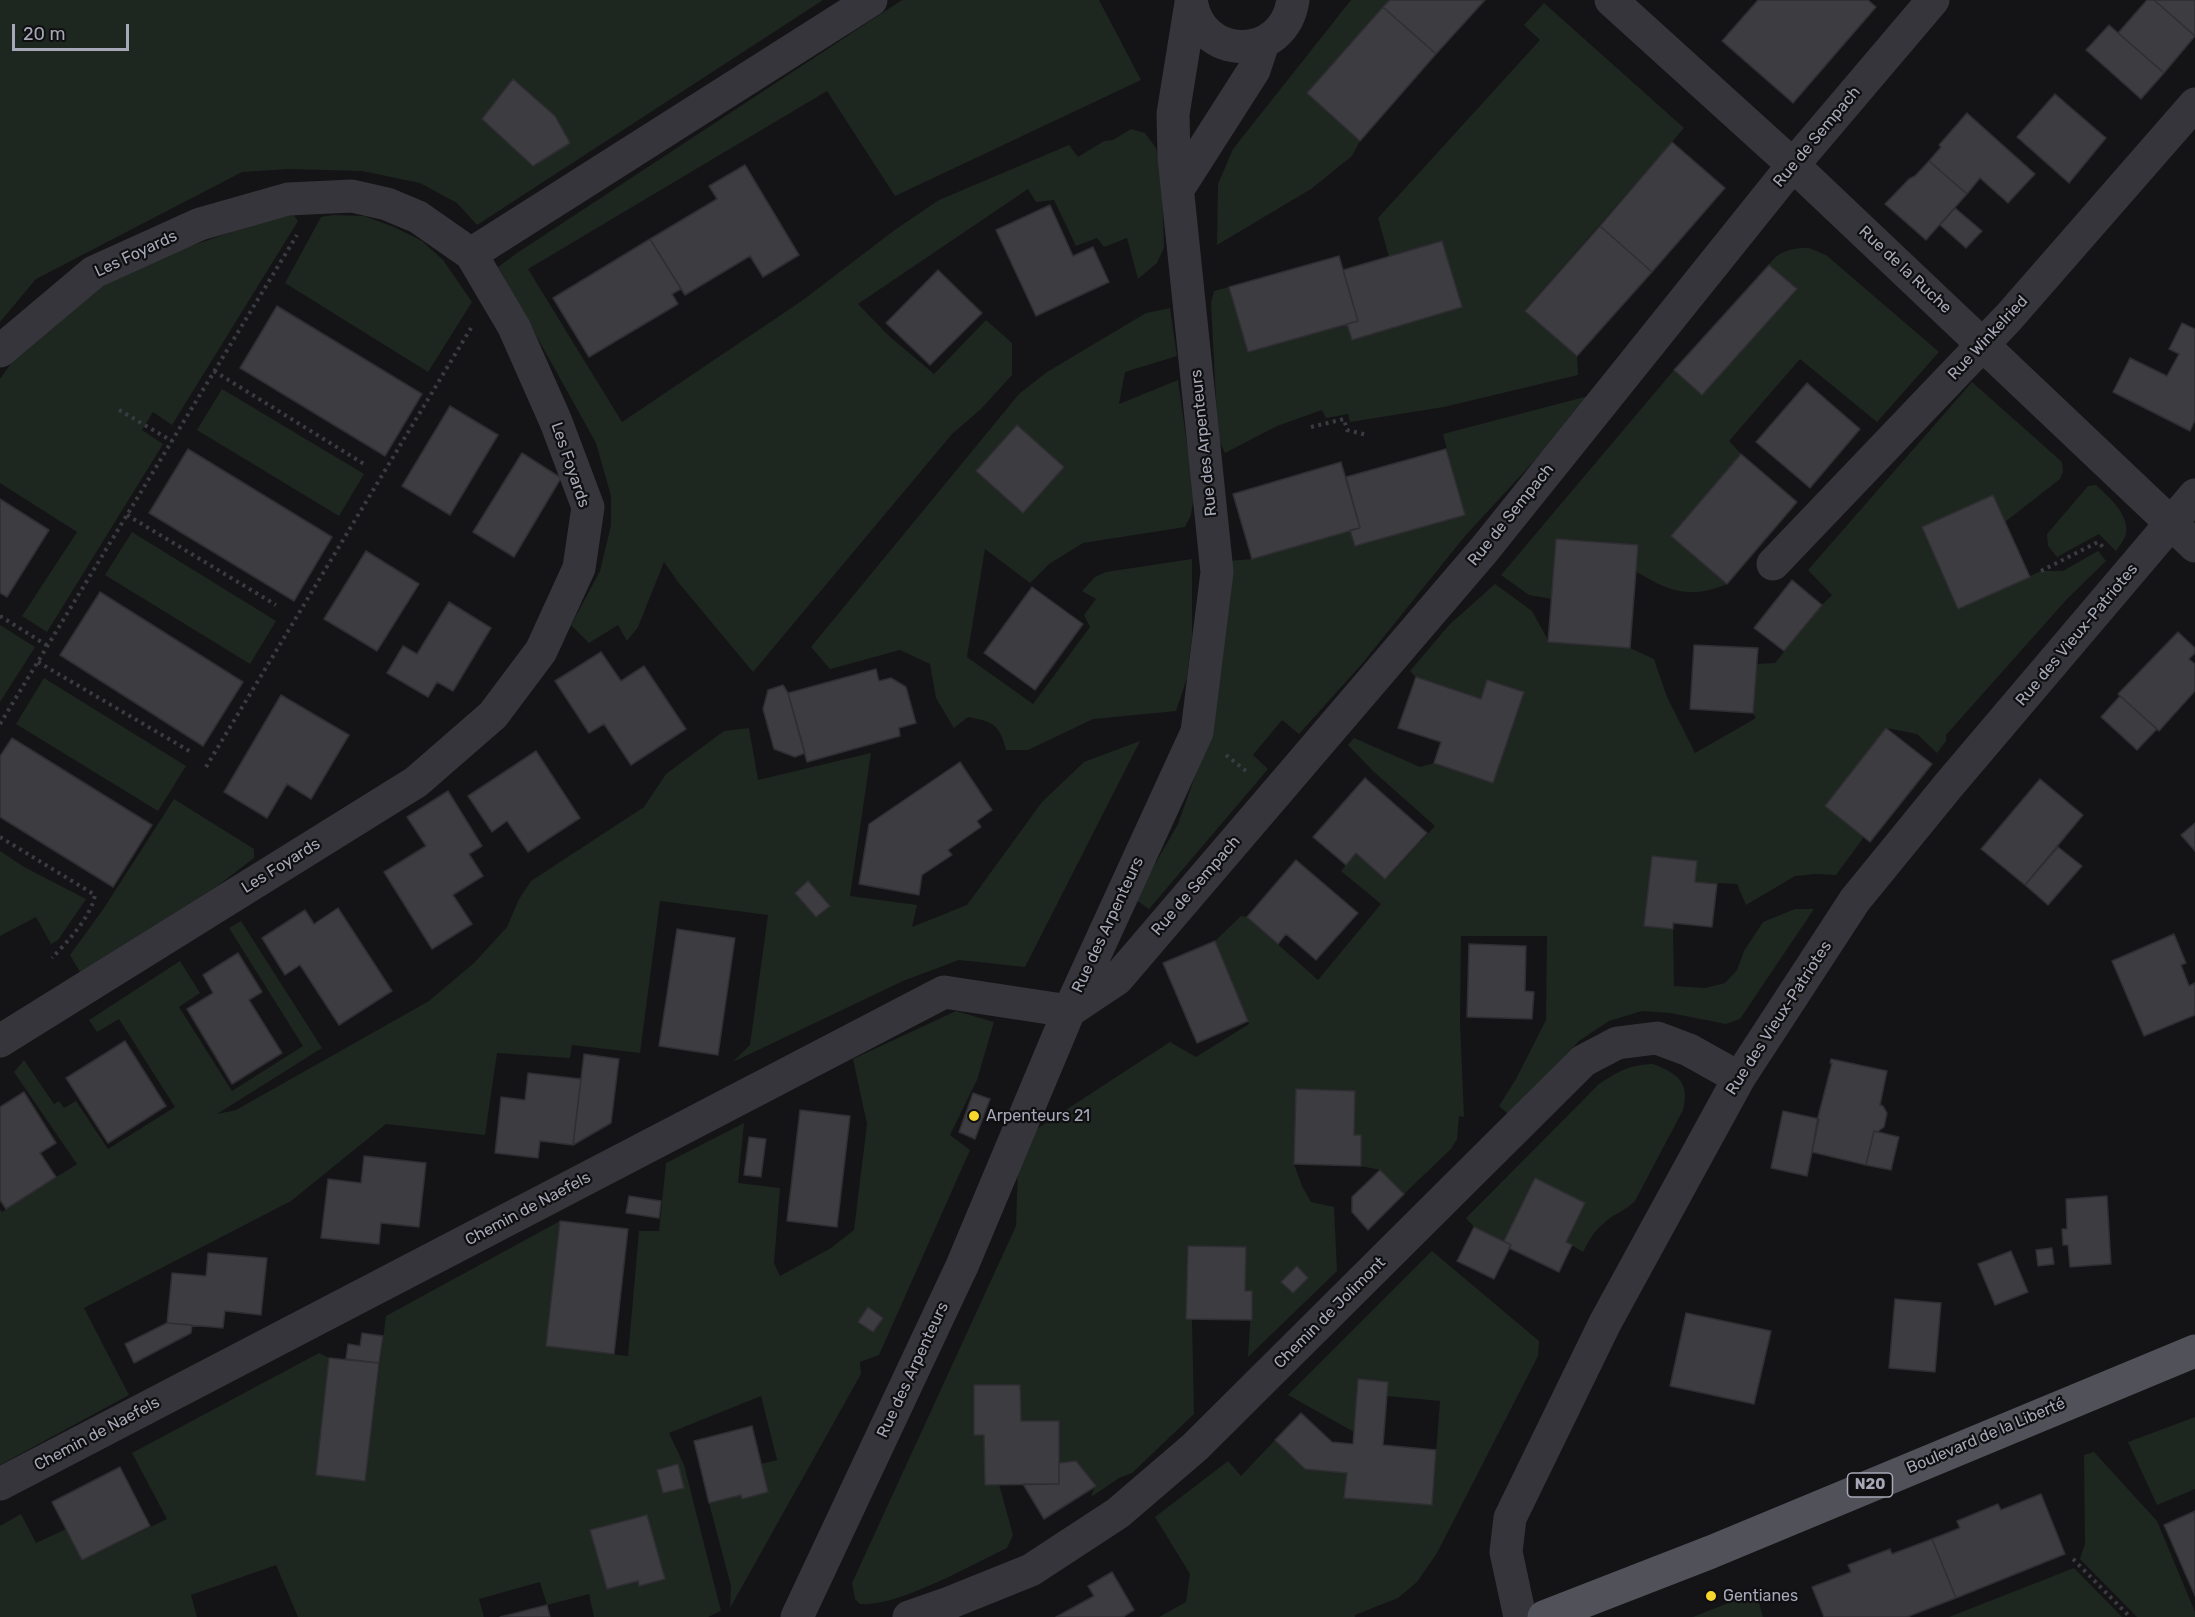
<!DOCTYPE html>
<meta charset="utf-8">
<style>
body{margin:0}
#map{position:relative;width:2195px;height:1617px;overflow:hidden;background:#141416;font-family:Rubik,sans-serif}
canvas{display:block}
.scale{position:absolute;left:12px;top:24px;width:117px;height:27px;box-sizing:border-box;border:3px solid #a6a8b7;border-top:0;padding-left:8px;font-size:18px;line-height:21px;white-space:nowrap;color:#a6a8b7;-webkit-text-stroke:4px #0f0f11;paint-order:stroke}
</style>
<div id="map">
<canvas width="2195" height="1617"></canvas>
<div class="scale">20 m</div>
</div>
<script>
const ctx = document.querySelector('canvas').getContext('2d');
ctx.lineJoin = 'round';
function fill(path, color) { ctx.fillStyle = color; ctx.fill(path, 'evenodd'); }
function trace(path, color, width, dash) { ctx.strokeStyle = color; ctx.lineWidth = width; ctx.lineCap = dash ? 'butt' : 'round'; ctx.setLineDash(dash || []); ctx.stroke(path); }
function drawText(font, color, halo, rows, align = 'center') {
  ctx.font = font + ' Rubik,sans-serif'; ctx.lineWidth = 4.5; ctx.setLineDash([]); ctx.textBaseline = 'middle'; ctx.strokeStyle = halo; ctx.fillStyle = color; for (const [text, x, y, turn = 0] of rows) {
    ctx.save(); ctx.translate(x, y); ctx.rotate((+turn || 0) * Math.PI / 180); ctx.textAlign = isNaN(turn) ? turn : align; if (halo) ctx.strokeText(text, 0, 0); ctx.fillText(text, 0, 0); ctx.restore();
  }
}
fill(new Path2D(`
 M0,0H823L477,225L457,203L420,183L362,171L289,169L242,172L36,279L0,322Z
 M902,0H1099L1141,80L895,196L827,91L528,269L622,422L803,300L896,229L939,200L1069,145L1078,157L1104,141L1113,140L1131,129L1145,133L1156,148L1162,179L1164,248L1157,263L1138,279L1127,238L1104,247L1097,238L1076,246L1054,200L1036,202L1028,189L858,304L889,336L934,374L986,320L1012,343V375L981,409L952,434L753,672L678,582L664,562L638,627L627,641L618,625L589,643L571,625L600,571L611,525V496L596,443L498,267L517,253Z
 M1351,0H1390L1307,93L1360,141L1352,156L1311,189L1217,245L1218,184L1233,149Z
 M1544,3L1684,128L1525,310L1577,356L1578,375L1444,407L1350,422L1348,414L1326,418L1322,410L1277,426L1225,453L1218,438L1211,303L1214,291L1229,287L1248,351L1389,257L1378,218L1540,40L1524,25Z
 M291,211L298,221L172,425L153,412L142,430L163,444L47,632L22,616L77,532L0,483V379L12,362L96,286L174,252Z
 M333,215L364,216L394,227L422,241L443,260L472,302L428,372L285,283L321,217Z
 M1809,248L1826,255L1939,352L1877,422L1800,359L1729,441L1741,454L1671,536L1727,584C1690,600 1668,591 1635,571L1637,545L1557,539L1552,599L1529,595L1501,575L1674,370L1702,395L1797,290L1769,265C1779,250 1793,248 1809,248Z
 M1170,308L1177,356L1125,372L1119,404L1178,380L1194,495L1191,515L1185,527L1083,543L1049,564L1030,583L985,549L967,657L1033,704L1090,627L1084,615L1096,599L1082,591L1095,577L1106,572L1192,559V637L1187,678L1176,711L1093,719L1028,750H1006C999,724 994,722 968,717L954,728L936,698L930,664L900,650L830,669L811,647L1019,394L1047,372L1146,313Z
 M1972,382L2062,462L2063,472L2060,479L2005,522L1993,495L1922,527L1959,609L2041,571H2063L2098,551L2106,561L2067,599L1946,735V741L1937,753L1917,734L1886,728L1825,806L1864,837L1836,875L1815,874L1795,876L1746,905L1737,884L1695,882L1697,861L1652,856L1644,926L1673,929L1674,986L1705,988L1725,983L1737,970L1744,951L1763,922L1795,909H1814L1740,1019L1726,1024L1670,1013L1642,1011L1609,1021L1579,1041L1508,1114L1499,1106L1516,1079L1546,1020L1547,936H1461L1460,1022L1464,1117L1459,1116L1457,1139L1451,1149L1404,1194L1380,1170L1361,1166V1135H1354L1355,1091L1297,1089L1294,1164L1302,1186L1311,1202L1334,1207L1337,1271L1248,1357L1252,1291H1245L1246,1247L1189,1246L1192,1319L1194,1414L1132,1473L1119,1478L1091,1497L1095,1486L1077,1462L1059,1463L1058,1421H1021L1020,1385H974L975,1435H984L985,1485L999,1484L1013,1535L1007,1548C971,1565 898,1607 860,1604L855,1599L852,1583L1016,1226L1018,1166L1032,1132L1170,1042L1196,1057L1249,1024L1215,941L1241,916L1247,917L1318,980L1381,904L1341,871L1356,853L1386,879L1435,826L1373,771L1348,745L1354,738L1420,767L1434,763L1493,783L1524,693L1488,680L1481,699L1416,677L1410,671L1449,625L1495,584L1532,611L1549,642L1630,648L1654,659L1667,697L1695,753L1756,718L1753,713L1756,664L1775,663L1822,605L1832,595L1808,570Z
 M222,389L364,474L339,516L197,430Z
 M1596,394L1465,536L1361,665L1299,734L1282,720L1253,755L1268,769L1149,909L1135,899L1178,824L1211,731L1228,561L1252,559L1350,530L1356,546L1464,515L1443,434Z
 M2096,485C2108,496 2130,515 2126,534C2125,539 2119,546 2116,551L2099,534L2057,557L2048,546L2047,534L2088,486Z
 M132,532L276,621L250,664L105,575Z
 M0,625L35,647L0,702Z
 M44,678L186,766L158,811L16,724Z
 M749,728L758,780L871,753L850,896L917,905L912,927L967,905L1042,802L1084,762L1140,741L1025,967L959,960L903,981L733,1062L750,1045L768,915L660,901L640,1053L572,1045L570,1058L497,1053L485,1135L386,1124L291,1201L84,1308L129,1395L0,1465V1209L2,1212L77,1164L14,1072L24,1060L54,1104L59,1101L64,1108L76,1101L108,1149L175,1107L119,1019L97,1032L89,1020L180,961L200,993L179,1007L232,1091L303,1046L229,928L241,921L322,1048L217,1114L236,1110L429,1001L474,963L507,927L519,899L531,881L644,807L666,774L724,731Z
 M174,799L254,849V858L216,887L80,972L70,955L104,908Z
 M0,851L24,867L86,899L58,940L51,944L36,917L0,936Z
 M956,1011L994,1022L977,1080L950,1135L970,1150L879,1355L860,1362L861,1374L730,1608L731,1586L709,1503L741,1495L742,1499L768,1492L761,1464L777,1460L761,1396L669,1433L684,1465L721,1611L708,1617H594L589,1594L547,1605L540,1582L479,1599L484,1617H298L276,1565L191,1595L197,1617H0V1526L21,1514L36,1543L66,1529L83,1560L167,1519L132,1453L319,1353L329,1358L316,1475L365,1481L386,1316L560,1221L546,1346L628,1356L639,1231H659L666,1163L744,1123L738,1183L780,1188L774,1263L780,1276L831,1248L854,1230L867,1124L853,1059Z
 M1653,1064C1678,1074 1690,1082 1683,1110L1635,1201C1625,1211 1613,1214 1603,1224C1594,1231 1588,1242 1583,1252L1566,1242L1535,1178L1504,1241L1474,1227L1466,1218L1599,1084C1619,1071 1629,1065 1653,1064Z
 M1432,1251L1539,1341L1538,1356L1437,1553L1417,1582L1398,1598L1355,1615V1617H1159L1186,1602L1190,1574L1155,1517L1228,1461L1241,1476L1275,1440L1305,1469L1347,1473L1345,1498L1432,1505L1440,1401L1386,1396L1388,1382L1359,1379L1354,1432L1288,1395Z
 M2195,1417V1489L2157,1505L2128,1442Z
 M2094,1452L2157,1521L2195,1612V1617H2137L2080,1559L2085,1544L2084,1455Z
 M2074,1568L2122,1617H1949Z
 M1756,1592L1763,1617H1693Z`), '#1e2620');
const building = new Path2D(`
 M1390,0H1485L1436,54L1383,7Z
 M1758,0H1868L1876,7L1793,103L1722,41Z
 M2147,0H2154L2195,36L2164,73L2118,33Z
 M2154,0H2195V36Z
 M1383,7L1436,54L1360,141L1307,93Z
 M2109,25L2164,73L2141,99L2086,50Z
 M513,79L555,116L570,143L533,166L482,119Z
 M2055,94L2106,138L2069,183L2017,137Z
 M1967,113L2035,174L2008,203L1980,178L1967,194L1929,161L1941,147L1939,145Z
 M1672,142L1725,188L1652,272L1600,226Z
 M1929,161L1967,194L1926,240L1885,204L1909,179L1915,176Z
 M745,165L799,255L763,277L750,256L685,295L650,239L717,199L709,186Z
 M1050,205L1073,256L1093,247L1109,282L1036,316L996,230Z
 M1955,208L1982,231L1966,248L1940,225Z
 M1600,226L1652,272L1577,356L1525,311Z
 M650,239L681,289L672,294L678,304L589,357L553,298Z
 M1442,241L1462,307L1352,340L1347,324L1358,321L1343,270Z
 M1339,256L1358,321L1248,352L1229,287Z
 M1769,265L1797,289L1702,395L1674,370Z
 M938,270L982,313L930,365L886,323Z
 M277,306L422,394L385,456L240,368Z
 M2182,323L2195,329V420L2190,431L2113,392L2130,358L2167,376L2179,354L2169,349Z
 M1807,383L1860,429L1810,488L1756,442Z
 M450,406L498,435L450,515L402,486Z
 M1017,425L1064,467L1023,513L976,471Z
 M188,449L332,537L294,601L149,513Z
 M1446,449L1465,515L1355,546L1350,530L1360,528L1346,477Z
 M522,453L561,478L514,557L473,532Z
 M1741,454L1797,502L1727,584L1671,536Z
 M1341,462L1360,528L1252,559L1233,494Z
 M1993,495L2030,577L1958,609L1922,527Z
 M0,499L49,530L7,597L0,593Z
 M1556,539L1638,545L1630,648L1548,642Z
 M366,551L419,584L377,651L324,619Z
 M1792,580L1822,605L1784,651L1754,628Z
 M1032,587L1083,624L1035,690L984,653Z
 M100,592L243,682L203,746L60,655Z
 M449,602L491,628L453,691L437,682L428,697L387,673L403,646L417,654Z
 M2178,632L2195,648V653L2189,659L2195,664V691L2159,731L2118,694Z
 M1694,645L1758,648L1753,713L1690,709Z
 M601,652L621,681L644,666L686,729L631,765L604,724L589,733L555,681Z
 M876,669L879,681L891,678L906,687L916,723L899,728L900,736L807,762L788,693Z
 M1416,677L1481,699L1487,680L1524,692L1493,783L1434,763L1441,742L1398,728Z
 M783,685L788,693L805,753L795,757L774,749L763,709L768,690Z
 M281,695L349,735L311,799L287,784L267,818L224,792Z
 M2120,696L2157,729L2137,750L2101,717Z
 M1886,728L1932,764L1870,842L1825,806Z
 M12,738L152,825L113,887L0,817V756Z
 M536,751L580,818L528,852L507,821L492,832L468,796Z
 M960,762L992,810L977,821L981,827L948,850L952,855L922,875L919,895L859,884L869,824Z
 M1365,778L1427,833L1385,879L1356,853L1346,865L1313,837Z
 M2040,779L2083,815L2025,885L1981,849Z
 M448,791L482,846L469,854L483,876L453,895L472,924L432,949L384,872L426,846L407,817Z
 M2195,823V851L2181,835Z
 M2058,847L2082,866L2048,905L2025,885Z
 M1652,856L1697,861L1695,882L1717,884L1712,927L1673,923V929L1644,926Z
 M1296,860L1358,913L1316,960L1286,934L1278,944L1247,917Z
 M808,881L830,906L816,917L795,893Z
 M338,908L392,991L339,1025L300,965L285,975L262,938L305,910L314,924Z
 M677,929L735,938L718,1055L659,1046Z
 M2174,934L2186,963L2181,965L2189,986L2195,983V1015L2144,1036L2112,961Z
 M1215,941L1248,1021L1197,1043L1163,963Z
 M1469,944L1526,946L1525,991L1534,992L1532,1019L1467,1017Z
 M238,953L262,992L249,1000L282,1053L232,1084L187,1009L213,993L203,975Z
 M125,1041L166,1106L108,1143L66,1078Z
 M584,1054L619,1059L611,1123L573,1145Z
 M1831,1059L1887,1071L1880,1105L1883,1106L1887,1113L1884,1127L1877,1132L1874,1131L1866,1165L1812,1152L1818,1117L1832,1063H1830Z
 M528,1073L581,1079L573,1145L540,1141L538,1158L495,1153L501,1097L525,1100Z
 M1296,1089L1355,1091L1354,1135H1361V1166L1294,1164Z
 M24,1092L56,1143L40,1153L56,1177L6,1209L0,1200V1107Z
 M973,1093L990,1099L975,1139L959,1132Z
 M800,1110L850,1116L837,1227L787,1221Z
 M1783,1111L1819,1119L1807,1176L1771,1168Z
 M1874,1131L1899,1137L1891,1170L1866,1165Z
 M749,1137L766,1139L761,1177L744,1175Z
 M364,1156L426,1163L419,1227L381,1223L379,1244L321,1238L328,1179L361,1183Z
 M1380,1170L1404,1194L1368,1230L1352,1212V1197Z
 M1535,1178L1585,1203L1566,1242L1572,1245L1559,1272L1509,1248L1511,1245L1504,1241Z
 M629,1196L661,1201L659,1218L626,1213Z
 M2107,1196L2111,1264L2070,1267L2068,1245H2063L2062,1229H2067L2066,1199Z
 M560,1221L628,1229L614,1354L546,1346Z
 M1474,1227L1511,1245L1494,1279L1457,1261Z
 M1188,1246L1246,1247L1245,1291H1252V1320L1186,1319Z
 M2052,1248L2054,1264L2038,1266L2036,1250Z
 M2011,1251L2028,1292L1995,1305L1978,1264Z
 M208,1253L267,1258L261,1315L225,1311L223,1328L167,1323L172,1273L206,1276Z
 M1297,1266L1308,1278L1293,1293L1281,1282Z
 M1895,1299L1941,1303L1935,1372L1889,1368Z
 M868,1307L883,1318L873,1332L858,1322Z
 M1686,1313L1771,1331L1754,1404L1670,1386Z
 M167,1323L192,1325L191,1333L134,1363L125,1344Z
 M362,1333L383,1336L379,1363L346,1359L348,1344L360,1346Z
 M329,1358L379,1363L365,1481L316,1475Z
 M1358,1379L1388,1382L1383,1445L1436,1450L1432,1505L1344,1498L1347,1473L1305,1469L1275,1440L1301,1413L1332,1442L1353,1444Z
 M974,1385H1020L1021,1421H1059V1484L985,1485L984,1435H974Z
 M752,1426L768,1492L742,1499L741,1495L709,1503L694,1441Z
 M1076,1461L1096,1486L1044,1519L1023,1484H1059V1463Z
 M678,1464L684,1488L663,1493L657,1470Z
 M120,1467L150,1526L82,1560L52,1502Z
 M2041,1494L2065,1554L1956,1598L1932,1539L1960,1528L1957,1521L1998,1504L2001,1510Z
 M2195,1511V1596L2164,1525Z
 M647,1515L665,1579L639,1586L638,1581L607,1589L590,1530Z
 M1932,1539L1956,1598L1907,1617H1824L1812,1587L1851,1572L1848,1565L1890,1549L1892,1554Z
 M1112,1572L1134,1610L1123,1617H1056L1094,1596L1088,1586Z
 M547,1605L550,1617H500Z`);
fill(building, '#3c3c41');
trace(building, '#2f2e32', 1.5);
trace(new Path2D(`
 M214,371L364,464
 M119,410L172,441
 M1311,427L1344,419L1347,430L1367,435
 M127,515L276,605
 M2041,571L2098,542L2103,547
 M0,616L48,646
 M38,662L191,752
 M0,724L297,235
 M1226,755L1246,771
 M206,767L471,328
 M0,837L95,895C91,917 67,942 52,958
 M2073,1559L2130,1617`), '#3b3c42', 4, [3, 4.5]);
trace(new Path2D(`
 M1191,0C1200,62 1284,62 1293,0
 M1611,0L1793,165L2195,546
 M1178,189L1254,70L1263,43
 M471,254L871,0
 M0,351L94,272L200,224L288,199L352,196L387,204L418,217L471,254L514,327L556,422L588,507L579,568L541,651L493,715L416,782L0,1041
 M1773,564L2009,317L2195,104
 M0,1484L944,992L1069,1011L1117,979L1484,550L1793,165L1933,0
 M797,1617L962,1266L1069,1011L1197,732L1217,572L1174,157L1173,114L1191,3
 M909,1617L949,1603L1031,1570L1118,1513L1195,1447L1583,1061L1617,1043L1657,1038L1689,1050L1739,1078
 M1520,1617L1506,1552L1510,1518L1605,1323L1739,1078L1855,900L1948,786L2195,495`), '#35353b', 33);
trace(new Path2D(`
 M1544,1617L1711,1552L2195,1351`), '#51515a', 33);
for (const [x, y, r, color] of [
 [974,1116,6,"#f5d72d"],
 [1711,1596,6,"#f5d72d"]
]) { const dot = new Path2D(); dot.arc(x, y, r, 0, 2 * Math.PI); ctx.fillStyle = color; ctx.fill(dot); trace(dot, '#0f0f11', 2); }
for (const [x, y, w] of [
 [1870,1485,45]
]) { const box = new Path2D(); box.roundRect(x - w / 2, y - 12, w, 24, 4.5); ctx.fillStyle = '#0f0f11'; ctx.fill(box); trace(box, '#a6a8b7', 1.5); }
drawText('bold 15px', '#a6a8b7', null, [
 ["N20",1870,1485]
]);
drawText('16px', '#a6a8b7', '#0f0f11', [
 ["Rue de Sempach",1817,137,-50],
 ["Les Foyards",136,254,-25],
 ["Rue de la Ruche",1905,270,43],
 ["Rue Winkelried",1988,338,-47],
 ["Rue des Arpenteurs",1204,443,-96],
 ["Les Foyards",570,465,71],
 ["Rue de Sempach",1511,515,-51],
 ["Rue des Vieux-Patriotes",2077,635,-50],
 ["Les Foyards",281,866,-32],
 ["Rue de Sempach",1196,886,-49],
 ["Rue des Arpenteurs",1108,925,-65],
 ["Rue des Vieux-Patriotes",1779,1018,-57],
 ["Chemin de Naefels",528,1209,-28],
 ["Chemin de Jolimont",1330,1313,-45],
 ["Rue des Arpenteurs",913,1370,-65],
 ["Chemin de Naefels",97,1434,-28],
 ["Boulevard de la Liberté",1986,1436,-23]
]);
drawText('16px', '#a6a8b7', '#0f0f11', [
 ["Arpenteurs 21",986,1116],
 ["Gentianes",1723,1596]
], 'left');
</script>
